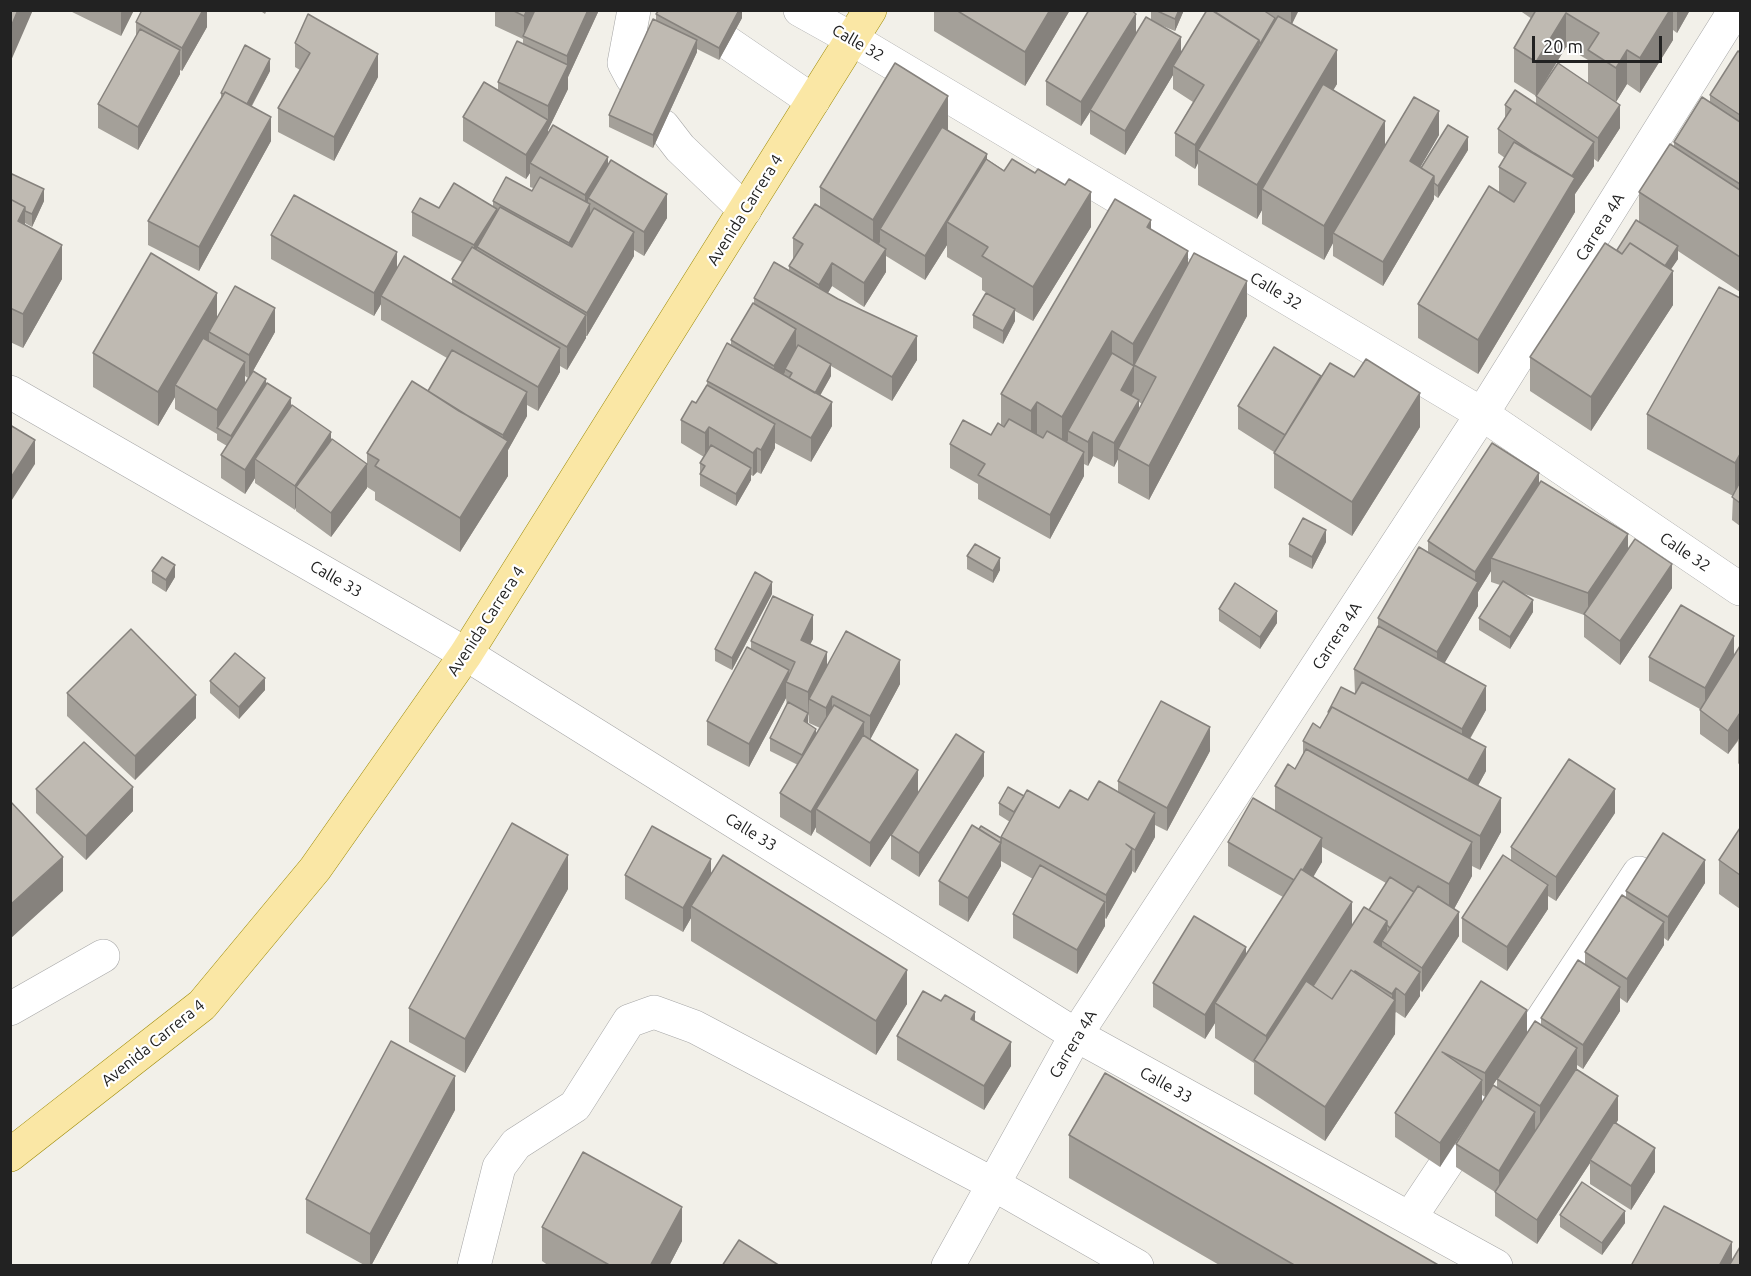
<!DOCTYPE html>
<style>
body{margin:0}
#map{position:relative;width:1751px;height:1276px;overflow:hidden;background:#f2f0e9;font-family:Ubuntu,sans-serif}
canvas{display:block}
.frame{position:absolute;inset:0;border:12px solid #222;pointer-events:none}
.scale{position:absolute;left:1532px;top:36px;width:130px;height:27px;box-sizing:border-box;border:3px solid #222;border-top:0;padding-left:8px;font-size:18px;line-height:21px;white-space:nowrap;color:#222;-webkit-text-stroke:4px #fff;paint-order:stroke}
</style>
<div id="map">
<canvas width="1751" height="1276"></canvas>
<div class="frame"></div>
<div class="scale">20 m</div>
</div>
<script>
const ctx = document.querySelector('canvas').getContext('2d');
ctx.lineJoin = 'round';
function trace(path, color, width, dash) { ctx.strokeStyle = color; ctx.lineWidth = width; ctx.lineCap = dash ? 'butt' : 'round'; ctx.setLineDash(dash || []); ctx.stroke(path); }
function fill(path, color) { ctx.fillStyle = color; ctx.fill(path, 'evenodd'); }
function drawText(font, color, halo, rows, align = 'center') {
  ctx.font = font + ' Ubuntu,sans-serif'; ctx.lineWidth = 4.5; ctx.setLineDash([]); ctx.textBaseline = 'middle'; ctx.strokeStyle = halo; ctx.fillStyle = color; for (const [text, x, y, turn = 0] of rows) {
    ctx.save(); ctx.translate(x, y); ctx.rotate((+turn || 0) * Math.PI / 180); ctx.textAlign = isNaN(turn) ? turn : align; if (halo) ctx.strokeText(text, 0, 0); ctx.fillText(text, 0, 0); ctx.restore();
  }
}
const minor = new Path2D(`
 M800,10L852,39L1482,414L1740,589
 M728,43L813,101
 M632,78L624,63L634,10
 M663,126L680,148L745,210
 M10,392L466,654L1076,1035L1496,1266
 M10,1009L103,956
 M1514,1062L1639,873
 M1410,1218L1482,1110
 M474,1266L499,1167L516,1144L575,1106L629,1021L654,1012L695,1027L993,1184L1137,1266
 M948,1266L1076,1035L1482,414L1735,10`);
const major = new Path2D(`
 M10,1155L202,1005L315,869L466,654L870,10`);
trace(minor, '#a6a6a6', 34);
trace(major, '#9c8903', 34);
trace(minor, '#fff', 33);
trace(major, '#fae7a5', 33);
fill(new Path2D(`
 M68,10H134L121,36Z
 M207,10V27L182,71L180,70V74L138,150L98,128V104L136,36V22Z
 M259,10H267L265,14Z
 M495,10H599L568,77V89L548,130V133L608,166L667,218L644,256L634,250V256L587,336H586V338L567,370L560,366V372L538,411L527,405V416L508,450V476L460,552L375,500V492L367,487V453L428,391L447,358L381,320V304L374,316L271,259V235L397,268L452,285V279L462,262L412,236V212L439,208L493,206V201L532,191L533,188L530,187V173L526,179L463,141V117L498,90V82L523,44V39L495,26Z
 M742,10V18L719,60L697,49V52L653,148L609,127V115L656,21V14Z
 M934,10H1070L1025,86L934,31Z
 M1151,10H1184L1175,31L1158,24L1181,52L1214,10H1298L1292,24L1337,84L1333,90L1385,145L1439,135L1420,167L1421,168L1468,150L1438,198L1434,195V199L1383,286L1333,256V243L1324,260L1262,224V210L1257,219L1198,185V163L1195,169L1175,156V133L1193,102L1173,89V75L1125,155L1090,134V112L1081,126L1046,105V81L1136,34L1151,20Z
 M1519,10H1690L1677,33L1673,30V40L1640,93L1627,84L1616,102L1607,96L1620,128L1598,162L1594,159V166L1575,194V212L1478,374L1418,338V304L1499,193V167L1505,158L1498,153V129L1505,119V105L1536,103V96L1514,82V48L1532,19ZM1566,47L1588,60V83L1542,87Z
 M295,43L378,77L334,161L278,132V108L300,70L295,67Z
 M1740,46V292L1678,251V259L1671,269L1673,305L1591,431L1530,391V357L1617,250L1639,222V192L1674,147V142L1710,102V95L1740,52Z
 M270,71L252,106L271,141L199,271L148,245V221L221,99V93Z
 M948,131L987,159L1091,227L1033,321L1015,311V321L1003,344L973,328V315L987,293L982,290V278L947,257V245L925,280L886,256V272L864,307L832,286L828,293L838,299L917,360L892,401L831,366V376L820,396L832,426L811,462L775,443V448L761,474L757,472L753,476L751,475V480L736,506L700,486V463L704,457L681,443V420L696,403L707,385V381L731,346V340L754,304V298L789,271V266L793,260V238L820,208V187Z
 M10,178L44,201L32,227L25,223V225L62,279L23,348L10,342Z
 M1188,265L1247,316L1149,500L1118,483V459L1114,467L1093,456L1088,466L1084,464V476L1050,539L978,499V484L950,468V444L991,435L1001,426V394ZM1139,402L1142,404L1139,410Z
 M1740,298V526L1732,520L1733,496L1647,449V414Z
 M217,317L275,332L253,371L291,407L331,440L367,488L331,537L296,511V507L295,510L255,483V478L245,494L221,478V455L227,446L217,440V433V434L175,409V397L158,426L93,387V353ZM245,376L248,378L245,383Z
 M1321,376L1420,427L1352,536L1274,488V452L1238,429V406Z
 M1539,483L1628,550L1672,588L1620,665L1584,637V615L1522,593L1533,612L1510,649L1479,630V618L1500,585L1491,582V571L1478,592V606L1444,663L1486,710L1470,739L1486,771L1478,785L1501,832L1480,870L1472,866V876L1454,909L1459,936L1422,992L1420,990V996L1405,1018L1396,1012L1395,1013V1034L1325,1141L1254,1094V1063L1215,1038V1023L1205,1039L1153,1007V983L1246,954L1283,897L1228,866V842L1275,811V786L1295,769L1303,755V741L1320,728L1355,694L1354,669L1378,626V618L1428,552V541ZM1322,847L1386,883L1369,910L1352,925L1313,876L1322,862Z
 M1326,542L1312,569L1289,557V544Z
 M967,556L1000,570L993,583L967,569Z
 M152,571L175,577L166,592L152,583Z
 M772,594L732,670L715,661V649Z
 M1219,609L1277,623L1260,649L1219,621Z
 M813,639L810,644L827,666L900,684L870,739L918,794L984,776L919,877L891,859V835L914,799L870,867L816,832V827L811,836L780,817V793L798,765L770,751V738L787,706L786,698L749,767L707,745V721L751,649V641ZM809,714V723L820,728L816,734L808,724V716Z
 M1740,646V766L1738,763V741L1728,754L1700,734V709L1649,681V657H1734Z
 M210,681L265,690L239,719L210,693Z
 M67,693L196,718L135,780L67,716Z
 M1210,751L1167,831L1155,825V837L1135,873L1132,871L1106,919L1105,918V926L1077,974L1013,938V914L1033,879L1001,861V866L968,922L939,905V881L979,829L1001,838L1010,822L999,815V803L1024,796L1059,808L1118,793V781Z
 M36,789L133,811L86,860L36,813Z
 M1615,813L1556,901L1548,896V909L1507,971L1462,942V918L1511,860V847Z
 M1740,828V909L1719,894V860Z
 M711,874L907,1004L876,1055L691,941V918L683,932L625,899V875Z
 M1705,883L1668,941L1664,938V945L1627,1003L1620,998V1011L1583,1069L1577,1065V1069L1618,1120L1616,1124L1655,1172L1631,1210L1590,1184V1163L1537,1244L1495,1216V1192L1456,1167V1144L1497,1088V1079L1513,1055L1485,1097L1482,1095L1440,1167L1395,1137V1113L1481,981L1527,1034L1541,1025V1018L1585,965V952L1626,897V891Z
 M568,889L465,1073L409,1042V1008Z
 M941,1001L975,1021L1011,1066L984,1110L897,1060V1036Z
 M455,1110L371,1266H366L306,1233V1199Z
 M1069,1135L1440,1266H1221L1069,1178Z
 M1560,1215L1625,1223L1602,1255L1560,1227Z
 M542,1227L682,1241L669,1266H549L542,1261Z`), '#a4a099');
fill(new Path2D(`
 M18,10H33L10,63V29Z
 M122,10H134L121,36V13Z
 M203,10H207V27L182,71V48Z
 M527,10H538L524,36V16Z
 M588,10H599L568,77V89L548,130V106L567,67V56Z
 M739,10H742V18L719,60V48Z
 M1050,10H1070L1025,86V52Z
 M1179,10H1184L1175,31V19Z
 M1291,10H1299L1291,26Z
 M1670,10H1673V40L1640,93V58Z
 M1677,10H1690L1677,33Z
 M1566,13V47L1536,96V62Z
 M1136,14V37L1090,110V112L1081,126V102Z
 M1275,18V30L1260,56V44Z
 M1181,37V61L1173,66V75L1125,155V131Z
 M697,40V52L653,148V135Z
 M1259,40V63L1198,150V163L1195,169V145Z
 M180,50V74L138,150V127Z
 M1337,50V84L1271,195L1262,189V210L1257,219V185Z
 M1627,50V84L1616,102V68Z
 M378,54V77L334,161V137Z
 M270,59V71L246,116V104Z
 M948,96V130L886,232L880,229V242L873,254V220Z
 M1620,105V128L1598,162V138Z
 M1439,111V135L1410,185V161Z
 M271,117V141L199,271V247Z
 M548,120V143L530,163V173L526,179V155Z
 M1385,121V155L1333,233V243L1324,260V226Z
 M1468,137V150L1438,198V186Z
 M1594,142V166L1575,194V212L1478,374V340L1571,177Z
 M987,154V178L947,222V245L925,280V256Z
 M608,157V180L588,198V207L590,204V227L569,266V243L585,213V195Z
 M1434,176V199L1383,286V262Z
 M44,189V201L32,227V214Z
 M1091,192V227L1033,321V287Z
 M667,194V218L644,256V232Z
 M25,207V241L18,221Z
 M497,209V232L477,247V264L474,268V245Z
 M1151,220V254L1147,227Z
 M634,232V256L587,336V313Z
 M62,245V279L23,348V314Z
 M1678,246V259L1657,290V278Z
 M886,249V272L864,307V283Z
 M1188,251V285L1134,365V391L1121,414V390L1133,369V344Z
 M397,252V276L381,296V304L374,316V293Z
 M832,263V286L819,308V285Z
 M1673,271V305L1591,431V397Z
 M1247,281V316L1149,500V466Z
 M217,293V327L209,332V341L180,389L175,385V397L158,426V392Z
 M275,308V332L249,378V355Z
 M1015,309V321L1003,344V331Z
 M586,315V338L567,370V347Z
 M796,329V353L785,369V372L774,390V366Z
 M1112,331V365L1068,431V440L1062,451V417Z
 M917,336V360L892,401V377Z
 M560,348V372L538,411V387Z
 M245,362V385L217,428V434V410Z
 M831,364V376L811,411V399Z
 M266,379V391L231,448V436Z
 M527,392V416L508,450V476L460,552V518L503,449V435Z
 M1420,393V427L1352,536V502Z
 M291,398V422L255,459V478L245,494V470Z
 M1139,400V423L1118,449V459L1114,467V443Z
 M832,402V426L811,462V438Z
 M1037,402V436L1031,445V411Z
 M775,424V448L761,474V450Z
 M709,427V451L705,457V433Z
 M331,432V455L296,487V507L295,510V486Z
 M1093,432V456L1088,466V442Z
 M35,440V464L10,503V479Z
 M757,448V472L753,476V453Z
 M1084,452V476L1050,539V515Z
 M1740,454V488L1735,497V463Z
 M367,464V488L331,537V513Z
 M751,468V480L736,506V494Z
 M1539,473V497L1491,558V571L1478,592V606L1437,676V652L1475,586V572Z
 M1326,530V542L1312,569V557Z
 M1628,534V557L1588,617V593Z
 M1000,558V570L993,583V571Z
 M1672,564V588L1620,665V641Z
 M175,565V577L166,592V580Z
 M772,582V594L732,670V658Z
 M1533,600V612L1510,649V637Z
 M1277,611V623L1260,649V637Z
 M813,615V639L801,663V640Z
 M1734,636V659L1705,712V688Z
 M827,652V676L809,699L808,725L804,721L808,714V692Z
 M900,660V684L870,740V716Z
 M789,670V683L786,682V698L749,767V744Z
 M265,678V690L239,719V707Z
 M1486,686V710L1462,752V729Z
 M196,695V718L135,780V756Z
 M832,696V720L826,731V708Z
 M1740,713V737L1728,754V731Z
 M864,722V746L816,809V827L811,836V812Z
 M1210,727V751L1167,831V808Z
 M816,729V741L802,767V755Z
 M1486,747V771L1466,808V784Z
 M984,752V776L919,877V853Z
 M918,770V794L870,867V843Z
 M133,787V811L86,860V836Z
 M1615,789V813L1556,901V877Z
 M1501,798V832L1480,870V836Z
 M1155,813V837L1135,873V850Z
 M1322,838V862L1297,905V881Z
 M1472,842V876L1449,918V884Z
 M1001,843V866L968,922V898Z
 M1132,849V873L1106,919V895Z
 M568,855V889L465,1073V1039Z
 M63,857V891L10,939V905Z
 M711,859V883L691,906V918L683,932V908Z
 M1705,860V883L1668,941V917Z
 M1548,885V909L1507,971V947Z
 M1105,902V926L1077,974V950Z
 M1352,902V936L1266,1068V1036Z
 M1459,912V936L1422,992V968Z
 M1387,921V944L1382,941V953L1374,942Z
 M1664,922V945L1627,1003V979Z
 M1246,947V971L1215,1003V1023L1205,1039V1015Z
 M907,970V1004L876,1055V1021Z
 M1420,972V996L1405,1018V995Z
 M1620,987V1011L1583,1069V1045Z
 M1396,988L1395,1034L1325,1141V1107L1392,1004V994Z
 M1527,1010V1034L1485,1097V1073Z
 M975,1012V1036L971,1019Z
 M1011,1042V1066L984,1110V1086Z
 M1577,1048V1072L1540,1129V1106Z
 M455,1076V1110L371,1266H370V1234Z
 M1482,1080V1103L1440,1167V1143Z
 M1618,1096V1120L1591,1161L1590,1160V1163L1537,1244V1220Z
 M1535,1112V1136L1499,1194V1171Z
 M1655,1148V1172L1631,1210V1186Z
 M682,1207V1241L669,1266H650Z
 M1625,1211V1223L1602,1255V1243Z
 M1732,1242V1265L1730,1264V1266H1719Z`), '#86827d');
const building = new Path2D(`
 M10,10H18L10,29Z
 M142,10H203L182,48L136,22Z
 M512,10H527L524,16Z
 M535,10H588L567,56L523,36Z
 M659,10H739L719,48L656,14Z
 M956,10H1050L1025,52Z
 M1089,10H1131L1136,14L1081,102L1046,81Z
 M1155,10H1179L1175,19Z
 M1207,10H1212L1259,40L1195,145L1175,133L1204,85L1173,66Z
 M1214,10H1263L1275,18L1260,44L1259,40L1213,11Z
 M1536,10H1670L1640,58L1627,50L1616,68L1588,50L1599,33L1566,13L1536,62L1514,48Z
 M308,14L378,54L334,137L278,108L310,53L295,43Z
 M1278,16L1337,50L1257,185L1198,150Z
 M1146,17L1181,37L1125,131L1090,110Z
 M653,19L697,40L653,135L609,115Z
 M140,29L180,50L138,127L98,104Z
 M517,41L568,65L548,106L498,82Z
 M245,45L270,59L247,104L225,92L224,94L221,93Z
 M1738,51L1740,52V115L1710,95Z
 M895,63L948,96L873,220L820,187Z
 M1558,63L1620,105L1598,138L1536,96Z
 M484,82L548,120L526,155L463,117Z
 M1323,84L1385,121L1324,226L1262,189Z
 M1515,90L1594,142L1572,176L1534,153L1498,129L1511,109L1505,105Z
 M225,92L271,117L199,247L148,221Z
 M1414,97L1439,111L1410,161L1434,176L1383,262L1333,233Z
 M1702,97L1740,122V184L1674,142Z
 M553,125L608,157L585,195L530,163Z
 M1448,125L1468,137L1438,186L1434,183V176L1421,168Z
 M942,127L987,154L925,256L880,229Z
 M1514,142L1575,178L1478,340L1418,304L1489,186L1514,202L1526,183L1499,167Z
 M1670,144L1740,190V257L1639,192Z
 M986,159L1004,171L1012,159L1035,173L1038,169L1065,185L1069,179L1091,192L1033,287L982,256L988,247L947,222Z
 M611,160L667,194L644,232L588,198Z
 M12,174L44,189L32,214L25,211V207L10,199V178Z
 M506,177L532,191L540,177L590,204L569,243L493,201Z
 M454,183L497,209L474,245L412,212L420,198L439,208Z
 M294,195L397,252L374,293L271,235Z
 M10,199L25,207L18,221L62,245L23,314L10,308Z
 M1115,199L1151,220L1147,227L1188,251L1133,344L1112,331L1062,417L1037,402L1031,411L1001,394Z
 M815,204L886,249L864,283L832,263L819,285L789,266L803,244L793,238Z
 M500,207L572,247L594,208L634,232L587,313L477,247Z
 M1636,220L1678,246L1665,266L1630,243L1622,254L1617,250Z
 M1605,243L1622,254L1630,243L1673,271L1591,397L1530,357Z
 M472,247L586,315L567,347L452,279Z
 M151,253L217,293L158,392L93,353Z
 M1194,253L1247,281L1149,466L1118,449L1156,377L1134,365Z
 M404,256L560,348L538,387L381,296Z
 M774,262L838,299L917,336L892,377L754,298Z
 M235,286L275,308L249,355L209,332Z
 M1719,287L1740,298V454L1735,463L1647,414Z
 M986,293L1015,309L1003,331L973,315Z
 M753,303L796,329L774,366L731,340Z
 M203,338L245,362L217,410L175,385Z
 M727,343L832,402L811,438L707,381Z
 M798,345L831,364L815,393L789,378L792,373L785,369Z
 M1274,347L1321,376L1285,435L1238,406Z
 M452,350L527,392L503,435L459,411L428,391Z
 M1112,353L1134,366L1121,390L1139,400L1114,443L1093,432L1088,442L1068,431Z
 M1366,359L1420,393L1352,502L1274,453L1330,363L1354,377Z
 M253,371L266,379L231,436L217,428Z
 M412,381L508,441L460,518L375,466L379,460L367,453Z
 M267,383L291,398L245,470L221,455Z
 M707,385L775,424L761,450L757,448L753,453L709,427L705,433L681,420L692,401L696,403Z
 M292,405L331,432L295,486L255,459Z
 M1009,419L1043,438L1047,431L1084,452L1050,515L978,475L985,464L950,444L963,420L991,435L998,423L1004,427Z
 M10,425L35,440L10,479Z
 M332,439L367,464L331,513L296,487Z
 M1492,443L1539,473L1475,572L1428,541Z
 M711,445L751,468L736,494L700,474L705,466L700,463Z
 M1541,481L1628,534L1588,593L1491,558Z
 M1740,482V503L1732,497Z
 M1303,518L1326,530L1312,557L1289,544Z
 M1635,539L1672,564L1620,641L1584,614Z
 M975,544L1000,558L993,571L967,556Z
 M1419,547L1478,582L1437,652L1378,618Z
 M162,557L175,565L166,580L152,571Z
 M755,572L772,582L732,658L715,649Z
 M1503,581L1533,600L1510,637L1479,618Z
 M1235,583L1277,611L1260,637L1219,609Z
 M773,596L813,615L801,640L827,652L808,692L786,682L795,662L751,641Z
 M1681,605L1734,636L1705,688L1649,657Z
 M1378,626L1486,686L1462,729L1354,669Z
 M131,629L196,695L135,756L67,693Z
 M846,631L900,660L870,716L832,696L826,708L809,699Z
 M1740,646V713L1728,731L1700,710Z
 M747,647L789,670L749,744L707,721Z
 M235,653L265,678L239,707L210,681Z
 M1362,682L1486,747L1468,780L1332,707L1328,712L1341,687L1355,694Z
 M1161,701L1210,727L1167,808L1118,781Z
 M788,702L808,713L804,721L816,729L802,755L770,738Z
 M834,705L864,722L811,812L780,793Z
 M1332,707L1501,798L1480,836L1303,741L1313,723L1320,728Z
 M956,734L984,752L919,853L891,835Z
 M863,735L918,770L870,843L816,809Z
 M84,742L133,787L86,836L36,789Z
 M1306,749L1472,842L1449,884L1275,786L1288,764L1295,769Z
 M1569,759L1615,789L1556,877L1511,847Z
 M1099,781L1155,813L1135,850L1126,844L1132,849L1106,895L1001,837L1027,790L1059,808L1070,790L1088,800Z
 M1008,787L1024,796L1014,812L999,803Z
 M1253,798L1322,838L1303,870L1301,869L1294,880L1228,842Z
 M10,801L63,857L10,905Z
 M512,823L568,855L465,1039L409,1008Z
 M972,825L1001,843L968,898L939,881Z
 M652,826L711,859L683,908L625,875Z
 M981,826L1001,838V843L979,829Z
 M1740,828V875L1719,860Z
 M1663,833L1705,860L1668,917L1626,891Z
 M723,855L907,970L876,1021L691,906Z
 M1503,855L1548,885L1507,947L1462,918Z
 M1040,865L1105,902L1077,950L1013,914Z
 M1301,869L1352,902L1266,1036L1215,1003Z
 M1390,877L1414,892L1390,928L1387,925V921L1369,910Z
 M1418,886L1459,912L1422,968L1382,941Z
 M1622,895L1664,922L1627,979L1585,952Z
 M1364,907L1387,921L1374,942L1420,972L1405,995L1396,988L1392,994L1355,971L1354,972L1351,970L1332,999L1313,986Z
 M1194,916L1246,947L1205,1015L1153,983Z
 M1578,960L1620,987L1583,1045L1541,1018Z
 M1351,970L1395,1000L1325,1107L1254,1060L1306,981L1332,999Z
 M1481,981L1527,1010L1485,1073L1442,1052L1482,1080L1440,1143L1395,1113Z
 M923,991L941,1001L945,995L975,1012L971,1019L1011,1042L984,1086L897,1036Z
 M1535,1021L1577,1048L1540,1106L1497,1079Z
 M391,1041L455,1076L370,1234L306,1199Z
 M1576,1069L1618,1096L1537,1220L1495,1192Z
 M1105,1073L1440,1266H1296L1069,1135Z
 M1493,1085L1535,1112L1499,1171L1456,1144Z
 M1614,1122L1655,1148L1631,1186L1590,1160Z
 M583,1152L682,1207L650,1266H611L542,1227Z
 M1582,1182L1625,1211L1602,1243L1560,1215Z
 M1664,1206L1732,1242L1719,1266H1634L1632,1264Z
 M739,1240L780,1266H722Z
 M1740,1247V1266H1733L1730,1264Z`);
fill(building, '#bfbab2');
trace(building, '#86827d', 1.5);
drawText('16px', '#222', '#fff', [
 ["Calle 32",858,43,30],
 ["Avenida Carrera 4",745,210,-58],
 ["Carrera 4A",1600,227,-58],
 ["Calle 32",1276,291,31],
 ["Calle 32",1685,552,34],
 ["Calle 33",336,579,30],
 ["Avenida Carrera 4",486,621,-57],
 ["Carrera 4A",1337,636,-57],
 ["Calle 33",751,832,32],
 ["Avenida Carrera 4",153,1043,-39],
 ["Carrera 4A",1073,1044,-59],
 ["Calle 33",1166,1085,29]
]);
</script>
